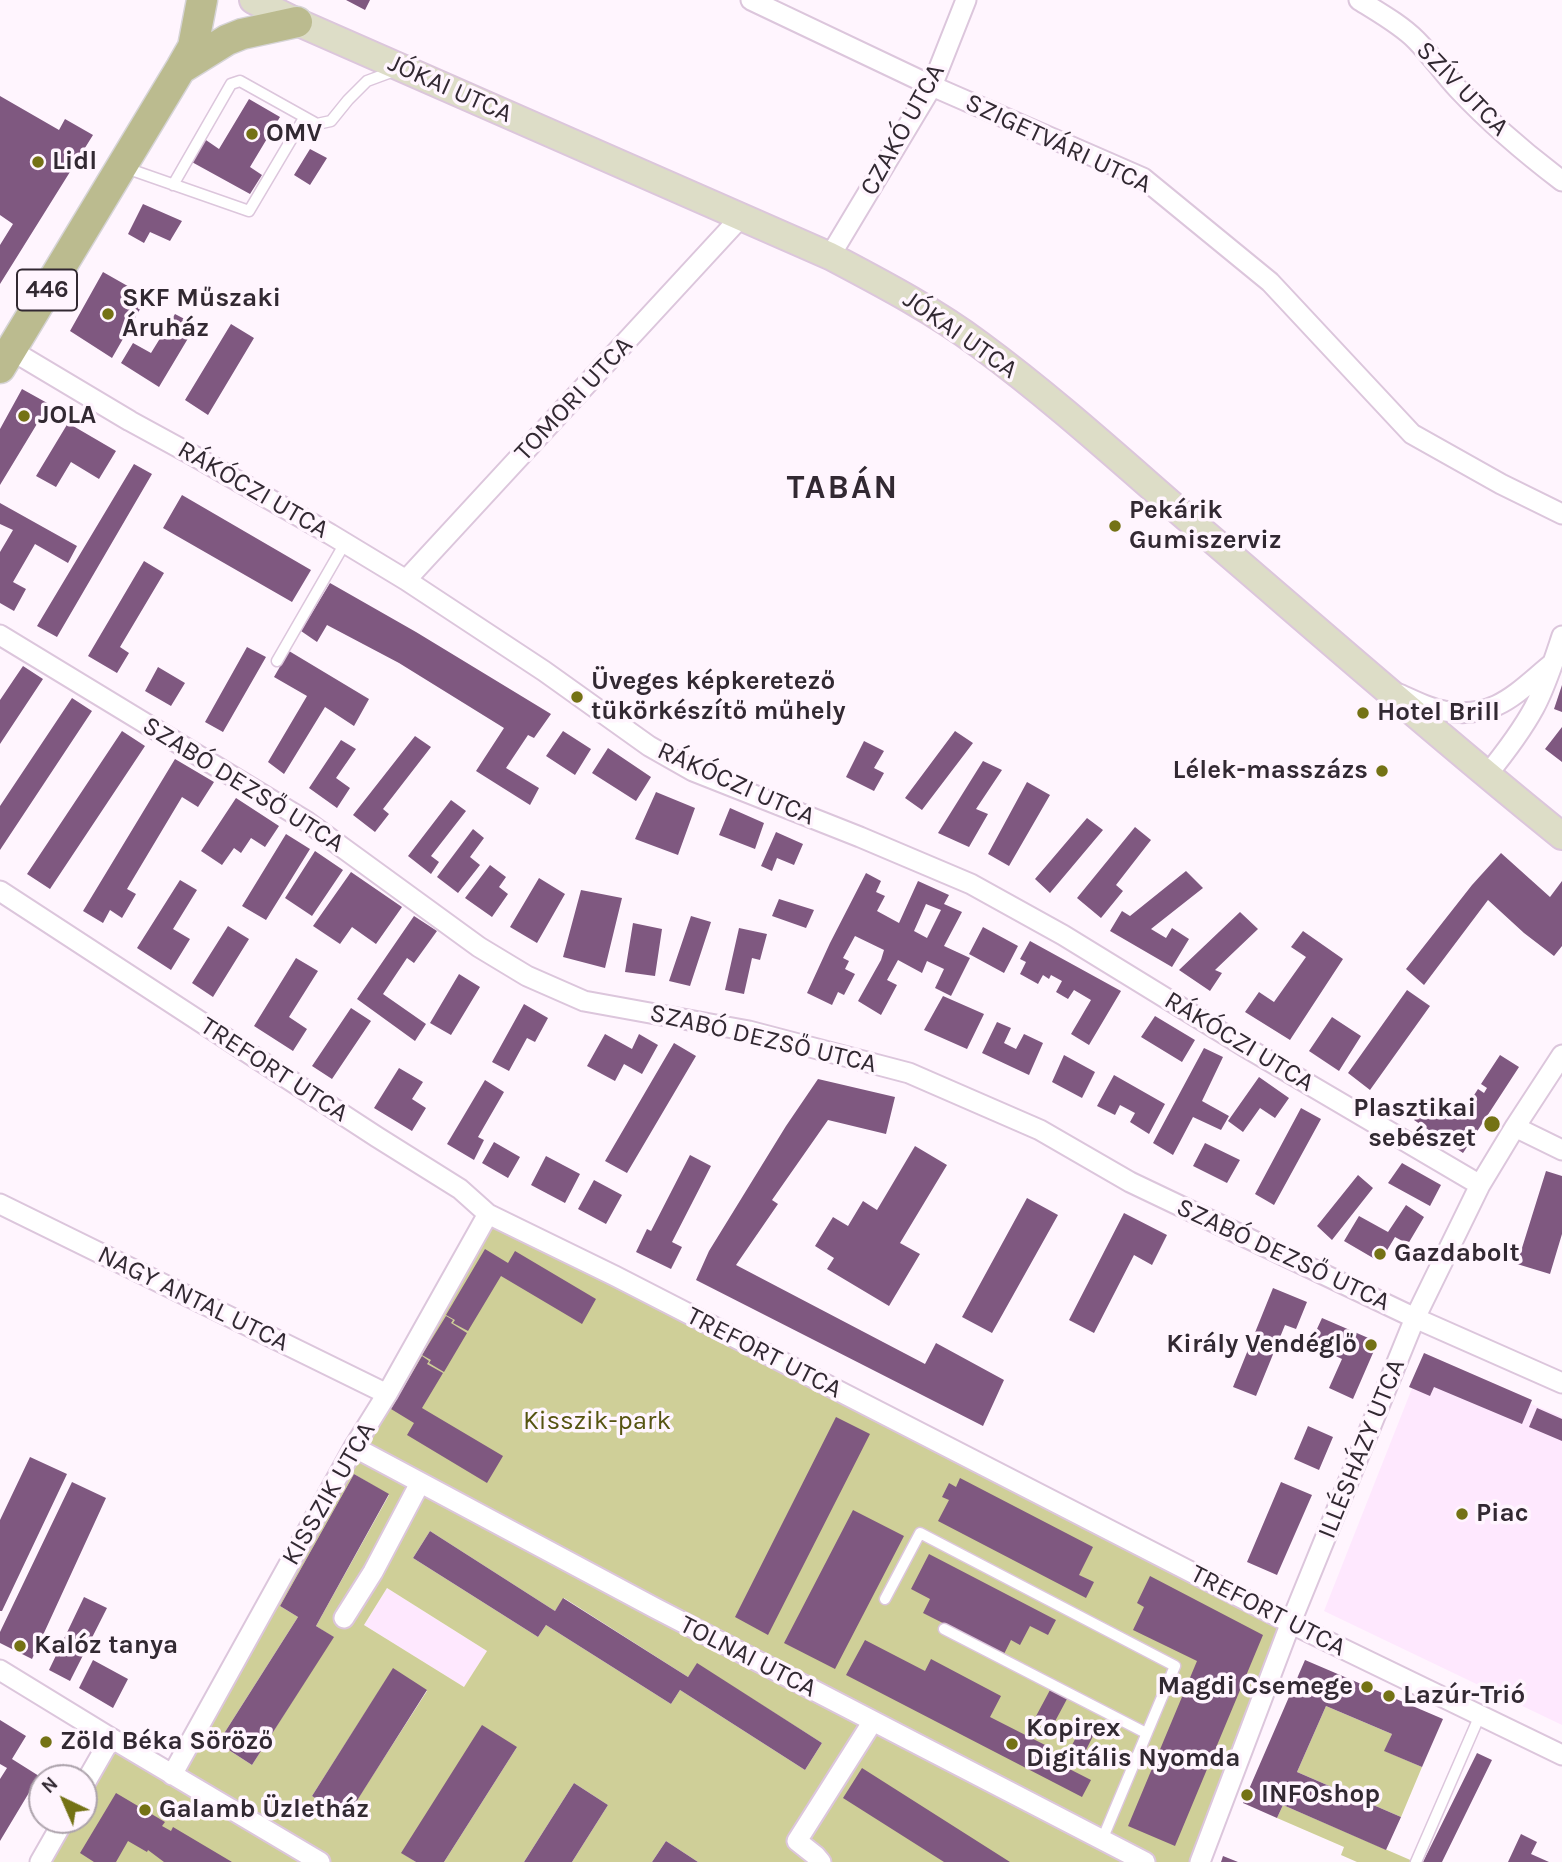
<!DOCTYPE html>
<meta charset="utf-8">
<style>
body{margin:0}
#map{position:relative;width:1562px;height:1862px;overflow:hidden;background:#fff5fe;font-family:Karla,sans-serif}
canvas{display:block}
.north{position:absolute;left:28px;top:1764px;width:70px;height:70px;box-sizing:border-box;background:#fff5fe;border:2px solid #ada3ac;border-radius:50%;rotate:316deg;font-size:19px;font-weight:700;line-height:28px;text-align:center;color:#322932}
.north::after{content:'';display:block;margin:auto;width:24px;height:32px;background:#747215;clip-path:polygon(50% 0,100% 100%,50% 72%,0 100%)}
</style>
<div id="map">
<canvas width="1562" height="1862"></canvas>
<div class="north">N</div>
</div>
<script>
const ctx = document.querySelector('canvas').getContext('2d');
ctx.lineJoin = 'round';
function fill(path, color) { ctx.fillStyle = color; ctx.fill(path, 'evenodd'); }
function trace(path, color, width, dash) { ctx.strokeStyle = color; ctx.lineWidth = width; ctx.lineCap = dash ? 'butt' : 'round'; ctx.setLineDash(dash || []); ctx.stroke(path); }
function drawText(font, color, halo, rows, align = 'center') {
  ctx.font = font + ' Karla,sans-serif'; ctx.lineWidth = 7; ctx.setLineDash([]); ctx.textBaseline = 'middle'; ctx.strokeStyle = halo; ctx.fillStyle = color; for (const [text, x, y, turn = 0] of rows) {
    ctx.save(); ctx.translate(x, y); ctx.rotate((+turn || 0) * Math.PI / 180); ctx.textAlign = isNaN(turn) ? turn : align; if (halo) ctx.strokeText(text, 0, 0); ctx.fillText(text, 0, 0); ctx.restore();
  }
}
fill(new Path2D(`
 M1424,1358L1562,1417V1725L1324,1611Z
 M387,1588L487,1651L464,1688L364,1625Z`), '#fee8fe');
fill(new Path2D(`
 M489,1219L1286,1624L1195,1862H1151L358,1446Z
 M356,1456L1129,1862H698L666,1841L652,1862H572L608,1805L574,1783L524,1862H444L517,1747L402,1853L416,1862H329L179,1772ZM354,1474L389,1495L316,1626L333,1637L252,1765L218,1743L298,1617L280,1606ZM430,1531L555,1611L564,1598L688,1677L697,1664L822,1743L805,1770L680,1690L671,1704L546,1625L538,1637L413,1558ZM387,1588L487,1651L464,1687L364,1625ZM393,1669L427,1691L346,1817L312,1796Z
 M1326,1706L1392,1734L1385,1751L1422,1767L1401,1817L1297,1772Z
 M112,1744L312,1862H45L69,1820H84V1793Z
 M1283,1805L1415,1862H1357L1341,1855L1344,1847L1277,1818Z`), '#cfcf98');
fill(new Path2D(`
 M346,0H370L365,10Z
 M0,96L59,130L65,119L93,135L0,284V245L13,224L0,215Z
 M249,99L280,117L250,167L262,175L250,194L190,161L203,138L219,149Z
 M310,149L327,158L310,185L294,175Z
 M143,204L182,221L170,241L150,232L144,243L128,234Z
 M103,272L147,297L112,358L70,331Z
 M175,314L196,325L159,387L121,363L133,343L151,353Z
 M231,324L254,338L208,415L185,400Z
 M22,389L49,404L0,485V429Z
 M68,423L116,451L99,479L71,462L56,487L36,476Z
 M134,464L152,474L57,637L37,626Z
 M182,495L311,570L292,602L163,528Z
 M0,503L77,546L68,563L35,544L13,582L26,589L14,611L0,603V552L13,530L0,524Z
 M144,561L164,573L120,647L129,653L117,673L88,656Z
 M330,583L416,632L551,714L534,738L528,735L506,768L539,788L530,805L476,771L504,728L399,663L327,625L317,642L301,631Z
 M247,647L266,657L223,732L205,722Z
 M289,651L369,699L354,726L325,707L284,774L268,762L307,696L274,677Z
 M23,666L43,679L0,744V700Z
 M158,667L185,683L171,706L145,691Z
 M1562,685V712L1554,709Z
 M72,698L92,711L0,850V806Z
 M1562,727V762L1545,749Z
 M122,731L145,746L50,889L27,874Z
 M563,731L591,749L575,775L546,756Z
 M955,731L973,743L922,810L905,798Z
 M415,736L431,747L383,809L389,814L375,832L353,815Z
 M341,740L356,749L336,778L350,788L337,808L309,788Z
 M864,741L884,751L874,768L884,773L874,791L846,777Z
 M608,748L651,777L636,801L592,773Z
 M175,759L214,782L198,807L182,797L127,889L136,894L122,918L110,910L103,923L83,911Z
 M983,761L1002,770L976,809L988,814L969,847L938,833Z
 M1027,782L1050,795L1009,866L988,854Z
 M656,792L695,808L678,855L635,839Z
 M236,798L279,826L265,847L251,838L241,853L234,848L222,865L201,851Z
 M451,800L466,811L431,856L439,862L431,874L408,856Z
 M730,808L764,823L755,849L719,835Z
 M1087,818L1103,830L1050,893L1035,879Z
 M1135,827L1151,840L1116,885L1123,891L1101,918L1077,898Z
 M473,829L484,838L470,857L480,865L458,893L437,877Z
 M776,832L803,844L794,865L777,858L772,871L761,866Z
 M286,834L310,849L266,920L242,906Z
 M315,851L343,870L312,916L285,898Z
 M1501,853L1550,897L1562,881V946L1554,956L1524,933L1488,900L1424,985L1406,969L1472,885Z
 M490,865L506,877L499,887L508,894L492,917L465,898Z
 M1186,871L1203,888L1151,929L1166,938L1172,928L1189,939L1172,967L1110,931L1122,911L1130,916Z
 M351,872L402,907L376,944L352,927L340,944L313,926Z
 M866,873L881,881L876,892L885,896L877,911L899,923L918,881L949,895L944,904L962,912L944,946L970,958L951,996L935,988L944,969L927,961L922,973L898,960L887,980L897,985L881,1015L858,1001L881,960L884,950L855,936L843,958L849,961L845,969L855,974L844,995L838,992L832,1005L807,993L830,943ZM926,904L941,910L927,938L914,931Z
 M539,878L565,894L537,943L510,927Z
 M180,880L197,890L173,929L190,939L171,970L137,948Z
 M581,890L622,898L605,968L563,957Z
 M779,899L814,910L806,928L772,916Z
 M1240,912L1258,929L1215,970L1222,973L1210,991L1179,970Z
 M414,916L437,931L414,963L407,958L383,994L426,1024L415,1041L357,999Z
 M691,916L711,922L690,986L669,981Z
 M633,923L662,929L655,976L625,972Z
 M228,926L249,939L213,997L192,983Z
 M983,927L1018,946L1004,973L969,954Z
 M739,928L767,934L760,960L752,958L744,994L725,990Z
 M1303,931L1343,959L1290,1040L1245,1012L1259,992L1274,1002L1306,957L1291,947Z
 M1030,941L1121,991L1089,1045L1071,1034L1091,1000L1074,990L1068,999L1056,992L1062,981L1051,975L1049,979L1043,975L1038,984L1020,974L1026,962L1020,959Z
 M296,958L318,971L289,1017L307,1029L293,1051L254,1026Z
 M459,974L480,987L451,1035L430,1023Z
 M1407,990L1430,1006L1370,1090L1348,1073Z
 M943,996L984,1014L967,1049L924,1030Z
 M524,1004L548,1018L535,1042L527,1038L509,1071L492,1062Z
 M351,1008L371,1021L332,1079L312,1066Z
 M1155,1016L1195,1040L1182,1062L1141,1037Z
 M1332,1017L1361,1036L1339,1071L1309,1051Z
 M997,1022L1011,1028L1004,1043L1016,1049L1024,1034L1043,1043L1029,1075L982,1053Z
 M605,1034L632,1049L639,1034L658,1045L642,1074L624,1064L615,1081L587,1066Z
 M674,1043L696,1056L627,1173L605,1161Z
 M1204,1048L1223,1057L1202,1101L1229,1116L1221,1130L1193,1117L1173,1155L1153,1143Z
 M1064,1055L1095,1072L1082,1098L1052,1082Z
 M1500,1055L1519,1067L1463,1153L1414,1120L1429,1100L1458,1120L1478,1089L1484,1093L1487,1088L1481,1084Z
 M399,1068L423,1082L412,1099L426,1108L412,1131L374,1108Z
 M1114,1075L1165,1104L1149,1134L1130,1122L1135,1113L1120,1105L1115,1115L1097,1106Z
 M1259,1077L1289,1098L1275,1118L1260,1108L1243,1132L1228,1121Z
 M818,1079L895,1097L886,1134L828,1120L772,1200L778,1204L736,1265L925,1364L936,1343L1004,1380L983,1426L696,1280L709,1251L786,1126Z
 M485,1080L504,1092L478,1137L484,1140L474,1160L447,1144Z
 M1301,1108L1321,1119L1274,1205L1255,1194Z
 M494,1142L520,1157L508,1178L482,1163Z
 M1205,1143L1240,1160L1227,1183L1193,1166Z
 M915,1146L947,1165L900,1243L920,1254L889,1306L827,1269L834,1258L815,1246L833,1217L848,1226L863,1201L877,1210Z
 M690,1155L711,1166L672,1242L682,1247L671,1269L636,1252L647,1229L651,1231Z
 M546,1156L580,1174L565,1203L531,1185Z
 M1402,1163L1441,1185L1430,1206L1388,1183Z
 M1546,1171L1562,1176V1234L1550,1274L1517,1264Z
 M1358,1175L1373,1188L1332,1240L1317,1226Z
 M594,1180L622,1195L606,1224L578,1209Z
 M1027,1198L1058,1215L992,1333L962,1317Z
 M1406,1205L1424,1217L1408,1244L1395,1237L1380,1262L1344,1241L1359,1216L1388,1232Z
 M1124,1213L1167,1235L1152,1265L1134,1255L1094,1333L1069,1320Z
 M485,1249L508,1263L515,1251L596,1299L582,1324L501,1276L468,1331L453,1323L455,1320L446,1315Z
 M1273,1288L1307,1302L1296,1329L1285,1325L1256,1396L1233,1387Z
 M446,1316L453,1320L451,1323L467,1333L444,1372L429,1363L431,1360L422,1355Z
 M1322,1318L1373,1340L1376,1346L1353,1399L1329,1388L1342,1359L1310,1344Z
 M1424,1353L1532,1400L1522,1424L1434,1387L1430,1396L1409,1387Z
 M422,1356L429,1361L427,1364L443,1373L422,1408L503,1456L487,1483L407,1435L414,1423L391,1409Z
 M1537,1408L1562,1419V1441L1529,1427Z
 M836,1417L870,1434L768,1635L735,1617Z
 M1308,1426L1333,1437L1319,1470L1294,1459Z
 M30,1457L67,1474L2,1611H0V1520Z
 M354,1474L389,1494L316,1626L334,1637L252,1765L218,1743L298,1617L280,1606Z
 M960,1478L1093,1547L1079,1575L1094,1582L1086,1598L938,1521L949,1500L942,1497L949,1483L956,1487Z
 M72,1482L106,1498L32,1659L0,1643V1632Z
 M1281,1482L1312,1495L1277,1575L1247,1562Z
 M853,1510L904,1536L835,1669L784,1643Z
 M430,1531L555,1611L563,1598L688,1677L697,1663L822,1743L805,1770L680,1690L671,1704L546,1625L538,1637L413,1558Z
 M929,1554L1056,1620L1048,1635L1030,1626L1020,1645L1011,1640L1004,1654L923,1613L930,1599L911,1589Z
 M1150,1576L1263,1635L1175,1846L1128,1826L1197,1661L1133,1630L1144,1607L1137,1603Z
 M84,1597L107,1608L70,1681L49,1670Z
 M865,1640L925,1671L931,1659L1001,1696L990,1717L1047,1746L1042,1755L1091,1780L1082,1797L846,1675Z
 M93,1660L128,1679L113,1708L79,1688Z
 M1305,1660L1443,1719L1422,1767L1384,1751L1392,1734L1326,1706L1297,1772L1401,1817L1386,1850L1283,1805L1277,1818L1243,1803Z
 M393,1668L427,1690L346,1818L312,1796Z
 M1050,1690L1067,1699L1052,1727L1035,1718Z
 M0,1720L26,1736L12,1759L39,1776L0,1841V1779L7,1768L0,1764Z
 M1083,1724L1096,1730L1084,1754L1071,1747Z
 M482,1725L517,1747L444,1862H416L401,1853Z
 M1477,1753L1492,1760L1442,1862H1423Z
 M862,1768L1010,1862H944L843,1798Z
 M574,1783L608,1805L572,1862H524Z
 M116,1793L165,1822L162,1826L171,1831L173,1827L232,1862H164L148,1850L147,1852L128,1841L116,1862H94L80,1853Z
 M1521,1834L1537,1842L1531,1854L1549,1862H1508Z
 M666,1841L698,1862H652Z
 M1223,1856L1238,1862H1221Z`), '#7f5880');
const service = new Path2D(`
 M126,168L249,211L304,118
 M173,185L231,84L240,81L317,124L331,121L348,100L367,81L394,71
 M277,661L345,543
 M885,1599L920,1533L1175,1666L1102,1840
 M944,1629L1146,1733
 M1416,1862L1480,1715`);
const minor = new Path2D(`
 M751,0L932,86L1143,178L1270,282L1412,434L1501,484L1562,514
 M1359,0C1378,12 1400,24 1416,40C1431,55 1443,73 1458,89C1490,123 1525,153 1562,181
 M830,256L932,86L966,0
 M11,350L130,421L196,457L330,534L406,580L544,671L649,746L693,771L860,837L971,884L1063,935L1247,1048L1480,1185
 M406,580L741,217
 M0,635L306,821L479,947L527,976L584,1001L749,1031L909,1073L1040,1130L1130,1182L1415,1318L1562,1383
 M1399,694C1413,700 1429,709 1444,711C1496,720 1517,692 1553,663
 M1487,775C1504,754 1521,732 1534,708C1546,686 1554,660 1562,636
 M0,891L377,1137L460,1189L488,1214L615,1276L1302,1629L1562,1755
 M1515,1127L1562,1150
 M0,1204L387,1394
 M354,1447L655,1608L1145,1862
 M344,1618L373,1572L420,1483
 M0,1670L111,1738L320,1862
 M172,1775L354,1447L387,1394L488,1214
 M84,1785L111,1738
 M40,1862L64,1820
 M821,1862L816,1856L797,1841L873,1721
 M1200,1862L1291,1622L1415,1318L1480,1185L1515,1127L1562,1055`);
const secondary = new Path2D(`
 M253,0L297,22L830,256C881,283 933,310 980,345C1052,398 1119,459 1187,518C1311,624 1434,733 1562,836`);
const primary = new Path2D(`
 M182,68L227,40L242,34L297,22
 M0,368L181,68L193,47L202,0`);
trace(service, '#dcc6dc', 13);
trace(minor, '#dcc6dc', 23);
trace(secondary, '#dcc6dc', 30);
trace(primary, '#d6d4d6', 33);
trace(service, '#fff', 10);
trace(minor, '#fff', 19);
trace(secondary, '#ddddc7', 26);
trace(primary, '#bbbb8f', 30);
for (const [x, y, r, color] of [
 [252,134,7,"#747215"],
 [38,162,7,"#747215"],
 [108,314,7,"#747215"],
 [24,416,7,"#747215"],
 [1115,526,7,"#747215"],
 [577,697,7,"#747215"],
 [1363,713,7,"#747215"],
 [1382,771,7,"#747215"],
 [1492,1124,9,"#747215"],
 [1380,1254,7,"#747215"],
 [1371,1345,7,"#747215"],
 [1462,1514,7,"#747215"],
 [20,1646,7,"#747215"],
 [1367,1687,7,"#747215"],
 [1389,1696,7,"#747215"],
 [46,1742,7,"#747215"],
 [1012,1744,7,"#747215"],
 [1247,1795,7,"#747215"],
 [145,1810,7,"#747215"]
]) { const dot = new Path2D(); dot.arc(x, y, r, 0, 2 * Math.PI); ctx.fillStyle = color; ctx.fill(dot); trace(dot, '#fff5fe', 2.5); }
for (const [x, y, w] of [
 [47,290,60]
]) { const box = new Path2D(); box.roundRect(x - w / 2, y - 20.5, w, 41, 5); ctx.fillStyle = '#fff5fe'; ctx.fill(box); trace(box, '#322932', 2); }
drawText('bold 24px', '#322932', null, [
 ["446",47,290]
]);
drawText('26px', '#322932', '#fff5fe', [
 ["JÓKAI UTCA",450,89,24],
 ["SZÍV UTCA",1462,89,46],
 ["CZAKÓ UTCA",903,130,-61],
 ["SZIGETVÁRI UTCA",1058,144,25],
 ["JÓKAI UTCA",960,335,35],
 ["TOMORI UTCA",574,399,-47],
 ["RÁKÓCZI UTCA",253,490,30],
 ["RÁKÓCZI UTCA",736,784,24],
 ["SZABÓ DEZSŐ UTCA",243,785,32],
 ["SZABÓ DEZSŐ UTCA",763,1039,13],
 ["RÁKÓCZI UTCA",1239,1042,31],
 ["TREFORT UTCA",274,1070,33],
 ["SZABÓ DEZSŐ UTCA",1283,1255,25],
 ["NAGY ANTAL UTCA",193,1299,26],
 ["TREFORT UTCA",764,1353,27],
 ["ILLÉSHÁZY UTCA",1362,1449,-68],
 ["KISSZIK UTCA",329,1494,-60],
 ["TREFORT UTCA",1268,1611,27],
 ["TOLNAI UTCA",748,1657,27]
]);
drawText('bold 26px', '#322932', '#fff5fe', [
 ["OMV",266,134],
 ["Lidl",52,162],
 ["SKF Műszaki",122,299],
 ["Áruház",122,329],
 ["JOLA",38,416],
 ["Pekárik",1129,511],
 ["Gumiszerviz",1129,541],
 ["Üveges képkeretező",591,682],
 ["tükörkészítő műhely",591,712],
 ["Hotel Brill",1377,713],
 ["Lélek-masszázs",1368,771,"right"],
 ["Plasztikai",1476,1109,"right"],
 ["sebészet",1476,1139,"right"],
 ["Gazdabolt",1394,1254],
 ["Király Vendéglő",1357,1345,"right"],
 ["Piac",1476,1514],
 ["Kalóz tanya",34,1646],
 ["Magdi Csemege",1353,1687,"right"],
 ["Lazúr-Trió",1403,1696],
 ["Kopirex",1026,1729],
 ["Digitális Nyomda",1026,1759],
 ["Zöld Béka Söröző",60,1742],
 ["INFOshop",1261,1795],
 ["Galamb Üzletház",159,1810]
], 'left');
drawText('26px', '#555310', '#fff5fe', [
 ["Kisszik-park",597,1422]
]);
ctx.letterSpacing = '2px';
drawText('bold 33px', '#322932', '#fff5fe', [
 ["TABÁN",843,489]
]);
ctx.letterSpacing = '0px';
</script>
